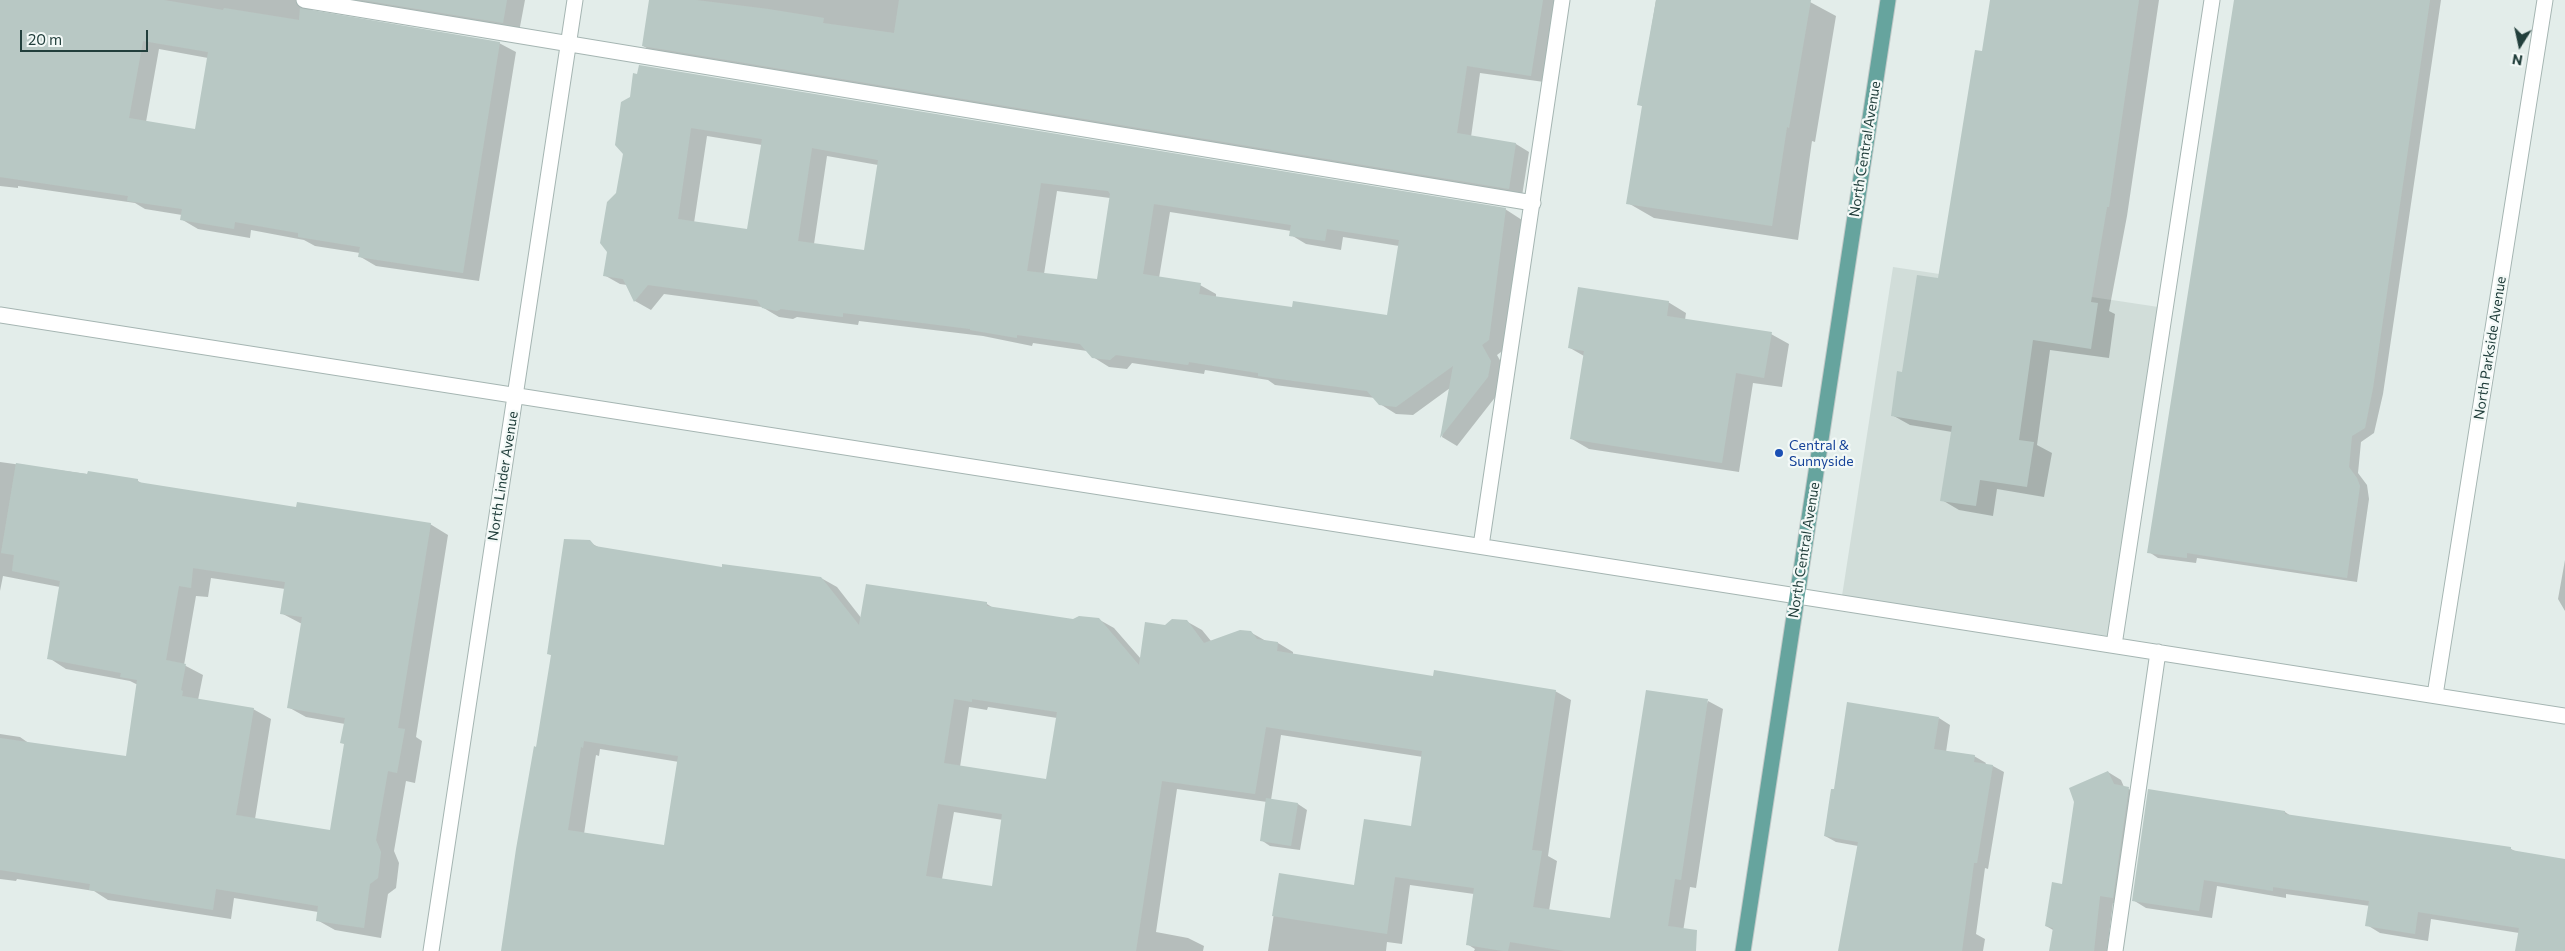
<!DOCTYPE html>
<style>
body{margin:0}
#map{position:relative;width:2565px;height:951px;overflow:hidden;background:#e3edea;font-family:Commissioner,sans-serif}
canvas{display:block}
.north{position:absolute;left:2495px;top:20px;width:50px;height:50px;-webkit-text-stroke:4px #f3f9f7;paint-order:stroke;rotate:190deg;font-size:14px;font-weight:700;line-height:20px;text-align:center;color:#223f3c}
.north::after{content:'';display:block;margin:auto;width:18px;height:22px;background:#223f3c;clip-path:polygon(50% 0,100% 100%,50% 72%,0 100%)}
.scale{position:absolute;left:20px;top:30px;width:128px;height:22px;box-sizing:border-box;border:2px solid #223f3c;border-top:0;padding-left:6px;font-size:15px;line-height:18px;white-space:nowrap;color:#223f3c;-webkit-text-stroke:4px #f3f9f7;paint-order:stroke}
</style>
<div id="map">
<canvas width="2565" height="951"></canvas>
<div class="north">N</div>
<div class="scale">20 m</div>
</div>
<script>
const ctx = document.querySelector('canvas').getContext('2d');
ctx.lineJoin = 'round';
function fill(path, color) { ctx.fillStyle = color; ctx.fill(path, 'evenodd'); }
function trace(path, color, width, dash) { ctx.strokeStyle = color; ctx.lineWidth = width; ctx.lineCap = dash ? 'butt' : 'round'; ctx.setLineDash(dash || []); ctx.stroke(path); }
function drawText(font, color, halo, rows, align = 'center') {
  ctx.font = font + ' Commissioner,sans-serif'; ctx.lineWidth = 4.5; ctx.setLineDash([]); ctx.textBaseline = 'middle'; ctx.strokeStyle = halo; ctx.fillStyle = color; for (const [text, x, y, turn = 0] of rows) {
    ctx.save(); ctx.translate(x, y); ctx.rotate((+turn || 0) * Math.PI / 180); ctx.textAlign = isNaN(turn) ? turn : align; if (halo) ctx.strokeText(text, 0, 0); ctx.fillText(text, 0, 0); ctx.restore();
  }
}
fill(new Path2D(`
 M1893,267L2165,308L2114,637L1842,596Z`), '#d1ddd9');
fill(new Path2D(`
 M0,0H321L314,3L312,12L499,43L516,52L479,281L376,266L359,256L360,253L315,246L304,240L251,230L250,238L198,229L181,219L182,215L145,209L135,203L18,186V188L0,186ZM159,49L208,58L196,130L146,122Z
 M326,0H525L519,32Z
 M650,0H1557L1544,82L1480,73L1471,137L1516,144L1529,152L1522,196L656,53L643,46Z
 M1656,0H1800L1810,2L1836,16L1815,142L1812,141L1798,240L1654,218L1628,203L1643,107L1639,104Z
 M1991,0H2159L2127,216L2109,311L2115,314L2109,358L2050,350L2037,445L2052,453L2044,497L1997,489L1993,516L1959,510L1942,500L1952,432L1910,425L1892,415L1903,373L1939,280L1983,53Z
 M2235,0H2441L2383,394L2374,433L2361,442L2358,473L2367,485L2369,499L2357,582L2197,558L2196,563L2158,558L2149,552Z
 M623,103L1505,209L1522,220L1505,349L1497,355L1506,371L1504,386L1457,446L1442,437L1450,388L1413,415L1396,414L1380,404L1375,398L1275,385L1268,380L1205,370L1204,374L1132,363L1127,369L1109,367L1093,357L1087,351L1033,343L1032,346L983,336L859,321L858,325L797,317L793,319L779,317L762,307L664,294L651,310L635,301L627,285L620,284L604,275L624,154ZM707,136L762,145L748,230L694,223ZM827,156L878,165L865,252L814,244ZM1057,191L1110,198L1098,281L1044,274ZM1170,212L1291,231V235L1306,244L1341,250L1343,237L1399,246L1388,316L1294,309L1216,297V294L1200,285L1159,278Z
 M1668,302L1686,313L1685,320L1771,334L1789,344L1782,387L1753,383L1739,472L1589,449L1572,439L1584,356L1570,348Z
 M0,462L138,481L143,484L297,508L430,524L448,535L416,737L422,741L415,783L406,781L394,851L399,863L396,888L388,894L381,938L335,930L317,920L318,912L234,898L231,919L108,900L94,891L17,879L16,881L0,879V734L20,737L30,744L127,757L138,685L130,681L66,669L49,658L60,587L3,576L0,591ZM211,578L285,589L281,613L302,624L288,707L306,717L345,724V744L331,831L255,819L271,719L253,709L198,700L203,675L184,665L196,596L208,597Z
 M589,542L602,549L723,568L821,578L837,587L862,619L987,604L995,609L1073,620L1098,619L1114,628L1141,659L1165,626L1186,621L1202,630L1211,641L1250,632L1266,641L1278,643L1293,652V655L1434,677L1555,691L1571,700L1548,856L1557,861L1549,911L1612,919L1708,701L1723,709L1696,888L1690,887L1680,951H1474L1475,949L1467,944L1474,894L1410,885L1402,944L1387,942L1386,951H1268L1280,875L1355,886L1412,828L1423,757L1281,735L1271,800L1298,804L1307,810L1300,850L1270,846L1261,840L1267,802L1177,789L1156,932L1188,938L1204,946L1203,951H506L552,655L549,654ZM969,707L987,710L988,707L1057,718L1047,781L960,767ZM600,749L679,762L665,847L584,834L596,755L599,756ZM954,812L1003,820L993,887L942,879Z
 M2565,560V611L2558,599Z
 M1939,718L1950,725L1946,752L1974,756L1986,763L1985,765L1993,766L2004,772L1988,869L1985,868L1976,934L1985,939L1983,951H1840L1858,846L1836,842L1825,836Z
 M2108,772L2121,780L2124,787L2142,795L2126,905L2113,903L2107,951H2050L2053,930L2046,926Z
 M2285,812L2291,816L2511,849L2517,852L2565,860V951H2517L2519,933L2431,919L2428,941L2380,933L2367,925L2370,906L2286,894V898L2217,886L2212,918L2146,908L2133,900Z`), '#0003');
fill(new Path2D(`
 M0,0H164L223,10L224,8L299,20L300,8L500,42L463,273L358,257L360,247L298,237V233L235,222L234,229L180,220L182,209L127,201L128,196L0,177ZM143,41L208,52L195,129L129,118Z
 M362,0H507L503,23Z
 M649,0H696L768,9L824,18L823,23L894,33L899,0H1543L1531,76L1467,66L1457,133L1516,143L1509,189L642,46Z
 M1656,0H1811L1789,128L1787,127L1772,226L1626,204L1642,106L1637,105Z
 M1990,0H2139L2109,207H2107L2091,302L2098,303L2091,349L2033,340L2019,440L2034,442L2027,487L1980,480L1976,506L1940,501L1952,426L1891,416L1897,371L1902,372L1917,275L1938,278L1975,50L1982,51Z
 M2234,0H2430L2373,388L2365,428L2352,436L2349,467L2357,478L2360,486L2347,578L2187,553V558L2147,553Z
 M639,65L1506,208L1489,340L1482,345L1491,361L1488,377L1440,438L1453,366L1396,407L1379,405L1367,391L1258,376V373L1189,362L1188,365L1116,355L1110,360L1092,358L1080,344L1017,335V338L970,330V329L843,313V317L781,309L777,311L762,308L757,300L648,285L634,302L623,279L603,276L607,252L600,243L607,202L616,193L623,154L615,145L621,102L630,97L633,73L637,74ZM691,128L762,139L747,229L678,219ZM812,148L878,160L864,250L798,241ZM1041,183L1108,191L1110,194L1097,279L1027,271ZM1154,204L1291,225L1289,236L1325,241L1327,229L1399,240L1387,315L1293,301L1292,307L1199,294L1201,283L1143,274Z
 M1578,287L1669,301L1667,316L1772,332L1764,378L1736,373L1722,463L1570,439L1584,351L1568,348Z
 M16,463L87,474L88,471L138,479V482L296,507L297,502L431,523L398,728L405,729L397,773L388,771L376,840L381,852L378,878L370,884L364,928L316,921L318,906L216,889L213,910L89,890L90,884L0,870V738L126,756L137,680L120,677L121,673L47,659L60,581L12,571L14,555L1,553ZM193,568L285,582L280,614L302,617L287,708L345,718L340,743L344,744L330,830L236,815L254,708L182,696L183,691L181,690L186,664L166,660L179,586L191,588Z
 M564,539L590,540L595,546L722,567V564L821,577L859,625L866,584L987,602V606L1073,619L1079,616L1099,618L1139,665L1145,622L1165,625L1172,619L1187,620L1204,643L1240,630L1251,631L1257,639L1278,642L1277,651L1433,676L1434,670L1556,690L1532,850L1542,851L1533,907L1610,918L1646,690L1708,699L1681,880L1675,879L1668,926L1697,930L1696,951H1565L1510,942L1508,951H1503L1466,945L1474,888L1395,877L1387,934L1272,916L1279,873L1354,885L1364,819L1411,826L1422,751L1266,727L1255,794L1162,781L1136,951H501L516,849L534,746L536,747L551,655L547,654ZM954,699L972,702V699L1057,712L1046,779L944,763ZM584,741L678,756L664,845L568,830L581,747L583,748ZM938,804L1002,814L992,886L926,876Z
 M1847,702L1939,717L1934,749L1975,755L1974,762L1993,765L1977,863H1974L1962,951H1838L1858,842L1824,836L1831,789H1834Z
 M2108,771L2114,784L2129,787L2113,898L2100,896L2094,951H2049L2053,928L2045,926L2052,882L2062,884L2074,802L2069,788Z
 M2148,789L2285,811V814L2511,847V850L2565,859V951H2515L2519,928L2418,912L2415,934L2365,926L2369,901L2273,887V891L2204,880L2199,911L2132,901Z
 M1266,798L1298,803L1291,846L1260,841Z`), '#b8c8c4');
const minor = new Path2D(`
 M304,0L1533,203
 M0,315L2565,716
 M1481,546L1562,0
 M2114,645L2212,0
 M2435,695L2545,0
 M431,951L575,0
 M2115,951L2158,652`);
const major = new Path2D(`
 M1743,951L1888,0`);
trace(minor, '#a5b5b2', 17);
trace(major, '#c1c9c8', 17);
trace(minor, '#fff', 15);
trace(major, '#66a49e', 15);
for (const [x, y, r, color] of [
 [1779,453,5,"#1a4fb4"]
]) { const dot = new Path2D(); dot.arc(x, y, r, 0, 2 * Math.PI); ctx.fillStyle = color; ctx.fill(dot); trace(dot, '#f3f9f7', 2); }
drawText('14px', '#223f3c', '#f3f9f7', [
 ["North Central Avenue",1865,149,-81],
 ["North Parkside Avenue",2490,348,-81],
 ["North Linder Avenue",503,476,-81],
 ["North Central Avenue",1804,550,-81]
]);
drawText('14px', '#164399', '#f3f9f7', [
 ["Central &",1789,445],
 ["Sunnyside",1789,461]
], 'left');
</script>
